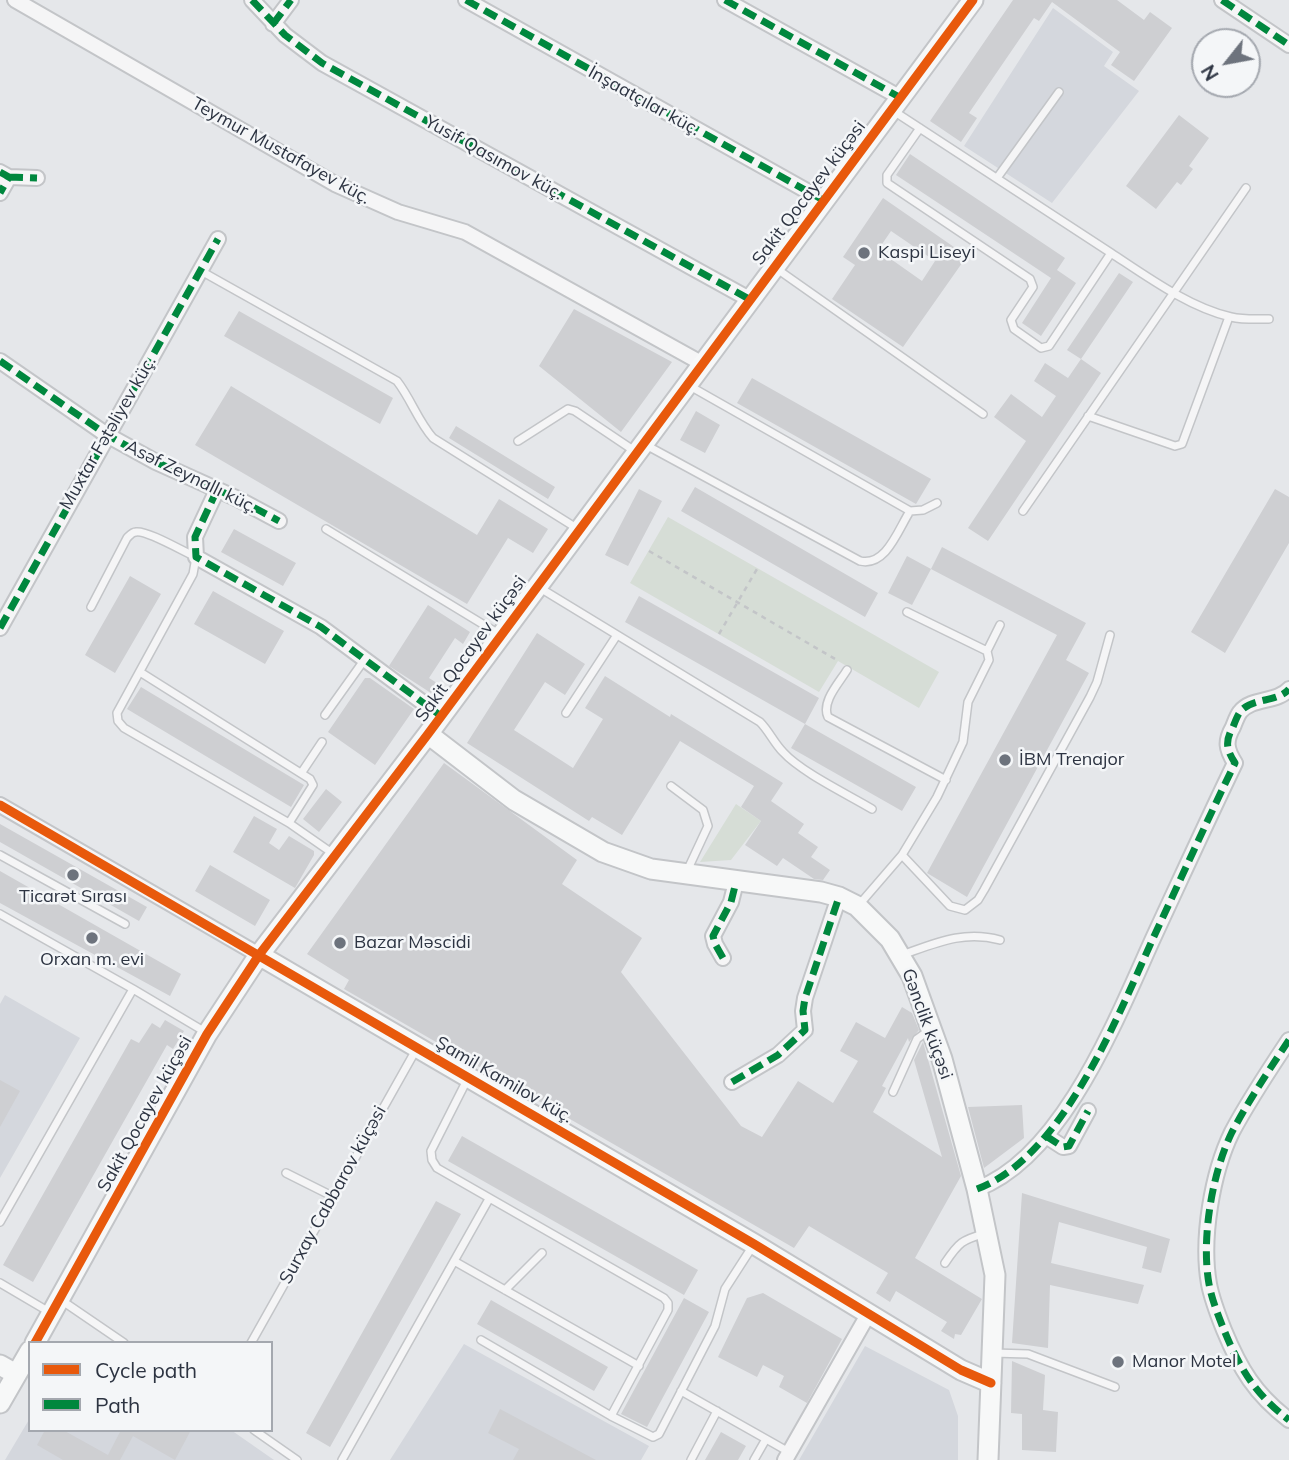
<!DOCTYPE html>
<meta charset="utf-8">
<style>
body{margin:0}
#map{position:relative;width:1289px;height:1460px;overflow:hidden;background:#e5e7ea;font-family:Mulish,sans-serif}
canvas{display:block}
.legend{position:absolute;left:28px;top:1341px;width:245px;height:91px;box-sizing:border-box;background:#f4f6f8;border:2px solid #a4a8af;margin:0;padding:9px 12px;list-style:none;font-size:21px;color:#2d3442}
.legend li{display:flex;align-items:center;gap:14px;height:35px}
.legend b{width:35px;border:2px solid #a4a8af}
.north{position:absolute;left:1191px;top:28px;width:70px;height:70px;box-sizing:border-box;background:#f4f6f8;border:2px solid #a4a8af;border-radius:50%;rotate:239deg;font-size:19px;font-weight:700;line-height:28px;text-align:center;color:#2d3442}
.north::after{content:'';display:block;margin:auto;width:24px;height:32px;background:#6d737d;clip-path:polygon(50% 0,100% 100%,50% 72%,0 100%)}
</style>
<div id="map">
<canvas width="1289" height="1460"></canvas>
<ul class="legend">
<li><b style="height:9px;background:#e8590c"></b>Cycle path</li>
<li><b style="height:9px;background:#00873e"></b>Path</li>
</ul>
<div class="north">N</div>
</div>
<script>
const ctx = document.querySelector('canvas').getContext('2d');
ctx.lineJoin = 'round';
function fill(path, color) { ctx.fillStyle = color; ctx.fill(path, 'evenodd'); }
function trace(path, color, width, dash) { ctx.strokeStyle = color; ctx.lineWidth = width; ctx.lineCap = dash ? 'butt' : 'round'; ctx.setLineDash(dash || []); ctx.stroke(path); }
function drawText(font, color, halo, rows, align = 'center') {
  ctx.font = font + ' Mulish,sans-serif'; ctx.lineWidth = 5; ctx.setLineDash([]); ctx.textBaseline = 'middle'; ctx.strokeStyle = halo; ctx.fillStyle = color; for (const [text, x, y, turn = 0] of rows) {
    ctx.save(); ctx.translate(x, y); ctx.rotate((+turn || 0) * Math.PI / 180); ctx.textAlign = isNaN(turn) ? turn : align; if (halo) ctx.strokeText(text, 0, 0); ctx.fillText(text, 0, 0); ctx.restore();
  }
}
fill(new Path2D(`
 M1053,8L1113,52L1104,66L1139,91L1052,203L964,146Z
 M5,995L80,1038L0,1178V1004Z
 M464,1344L649,1446L641,1460H390Z
 M865,1346L949,1390L958,1416V1460H799Z
 M30,1418V1430H231L274,1460H5Z`), '#d4d7dd');
fill(new Path2D(`
 M668,517L939,672L919,708L838,661L819,692L630,583Z
 M736,804L761,821L731,860L700,862Z`), '#d6ddd6');
fill(new Path2D(`
 M1013,0H1117L1144,20L1150,12L1172,28L1134,81L1111,65L1120,52L1052,2L1039,21L1034,18L969,113L977,118L961,142L930,121Z
 M1179,115L1209,138L1189,166L1193,169L1181,185L1177,182L1156,209L1126,186Z
 M910,154L1065,258L1057,270L1076,283L1041,336L1022,323L1051,278L896,175Z
 M883,198L967,256L903,347L832,299L855,265L843,257ZM891,231L935,261L922,281L878,250Z
 M1119,273L1133,282L1081,359L1067,350Z
 M574,309L672,362L621,432L539,366Z
 M239,311L393,398L380,424L224,336Z
 M1081,359L1101,373L988,541L968,528L1026,441L994,417L1011,394L1042,417L1056,396L1034,381L1045,363L1068,378Z
 M752,378L931,479L916,504L737,403Z
 M231,386L477,535L499,499L548,529L533,553L508,538L467,604L195,445Z
 M696,411L720,425L705,453L680,440Z
 M456,426L555,487L548,499L449,438Z
 M695,487L878,593L865,617L681,511Z
 M639,489L662,501L628,566L605,555Z
 M1275,489L1289,497V543L1225,653L1191,632Z
 M234,529L296,563L283,586L221,552Z
 M942,547L1086,623L1066,660L1089,673L967,897L927,873L1057,635L931,569Z
 M907,556L931,569L912,605L888,593Z
 M130,576L161,594L115,673L85,655Z
 M213,591L284,631L265,664L194,624Z
 M639,596L819,698L805,724L625,622Z
 M428,605L470,632L463,644L455,638L429,678L437,683L431,693L389,666Z
 M537,633L585,664L565,695L545,682L514,730L573,768L603,719L585,708L605,676L670,717L671,714L783,783L771,801L804,824L798,833L818,847L811,857L830,870L823,880L814,879L783,858L777,866L745,845L761,821L741,807L754,786L680,741L622,835L592,817L589,821L467,743Z
 M365,678H370L414,709L375,765L328,732Z
 M141,687L304,785L291,807L127,709Z
 M805,724L916,787L902,811L791,748Z
 M444,763L577,860L562,884L642,938L621,972L741,1126L762,1137L798,1081L833,1103L858,1061L840,1051L856,1022L885,1038L902,1007L912,1013L919,1030L909,1042L908,1038L882,1086L886,1088L873,1112L942,1157L914,1060L923,1042L961,1176L915,1258L982,1299L961,1335L955,1334L954,1339L941,1331L947,1322L896,1291L890,1302L876,1293L888,1273L809,1226L794,1248L344,989L349,980L307,954Z
 M326,789L342,802L319,832L303,819Z
 M254,816L277,829L269,843L279,850L289,836L314,851V855L295,888L233,852Z
 M0,824L147,907L139,921L0,842Z
 M210,865L270,900L255,926L195,891Z
 M0,871L181,974L170,996L0,903Z
 M165,1020L184,1031L173,1049L167,1045L33,1282L3,1265L131,1039L139,1043L152,1023L160,1028Z
 M0,1080L20,1091L0,1127Z
 M1022,1105L1024,1138L984,1168L968,1107Z
 M462,1136L698,1270L684,1295L448,1161Z
 M1022,1193L1170,1239L1161,1273L1142,1268L1147,1247L1059,1222L1051,1263L1144,1285L1138,1304L1050,1285L1048,1348L1012,1343Z
 M436,1201L461,1214L330,1447L306,1433Z
 M763,1293L842,1339L807,1403L779,1387L784,1376L763,1365L757,1377L718,1357L747,1298Z
 M684,1298L709,1312L647,1427L621,1414Z
 M491,1300L608,1367L594,1391L477,1324Z
 M1012,1361L1045,1375L1043,1410L1058,1412L1056,1452L1022,1450V1414L1011,1413Z
 M500,1409L596,1460H513L519,1449L488,1433Z
 M45,1430H63L108,1455L121,1430H191L175,1460L133,1436L120,1460H63L37,1445Z
 M721,1432L746,1446L738,1460H705Z`), '#cecfd2');
const lane = new Path2D(`
 M892,110L1111,253L1049,346L1041,348L1014,329L1011,320L1033,287L1030,279L887,183V175L920,128
 M997,178L1059,92
 M1111,253C1146,276 1190,308 1231,317C1244,320 1256,319 1269,319
 M777,269L983,414
 M201,271L397,381C411,399 418,421 433,438L578,529
 M688,385L910,511
 M1088,416L1175,446L1182,444L1229,317
 M518,441L568,409L575,411L636,452
 M644,444L860,561C886,567 898,530 910,511L923,510L937,503
 M1023,511L1246,188
 M326,529L499,634
 M540,588L760,722C769,731 774,743 783,752C801,772 847,794 872,809
 M91,607L127,538C130,535 132,532 136,532C147,530 184,552 196,557L193,574L117,713L118,721L124,728L289,823L335,855
 M987,651L1000,625
 M847,670C839,683 821,702 828,717L946,780
 M140,672L310,779L313,785L289,823
 M566,713L617,635
 M325,715L365,659
 M302,772L322,742
 M671,786L703,810L708,826L687,871
 M0,855L125,924
 M902,855L950,906L965,910L978,900L984,890L1090,697L1097,682L1110,635
 M858,906L902,855L937,797L963,742L968,702L989,660L987,651L907,612
 M0,914L133,989L207,1033
 M902,955C936,943 964,930 1000,940
 M468,1078L431,1151L432,1160L437,1168L664,1298L668,1303V1310L611,1416
 M893,1092L917,1039L928,1031
 M286,1173L332,1196
 M0,1222L133,989
 M454,1261L639,1366
 M945,1263C959,1242 962,1240 986,1233
 M0,1283L51,1313
 M505,1290L542,1253
 M61,1300L124,1343
 M481,1340L611,1416L653,1437L659,1434L715,1326L725,1289L754,1244
 M251,1343L417,1048
 M993,1353L1028,1354L1115,1387
 M681,1391L789,1452
 M254,1430L297,1460
 M342,1460L489,1199
 M691,1460L717,1411
 M754,1460L766,1439`);
const street = new Path2D(`
 M15,0L335,184L398,212L465,232L703,364
 M252,0L285,35L322,63L749,299
 M466,0L823,200
 M725,0L901,98
 M1222,0L1289,45
 M273,24L291,0
 M0,172L9,177L0,193
 M9,177L37,178
 M0,361L107,435L156,462L238,499L279,521
 M217,490L195,537L196,557L321,627L441,716
 M0,628L218,239
 M0,805L259,955
 M723,958L715,944L713,936L731,902L736,882
 M1289,1040C1269,1070 1249,1100 1232,1132C1212,1173 1201,1239 1209,1284C1212,1300 1218,1315 1224,1330C1240,1369 1255,1394 1289,1420
 M732,1082L778,1055L805,1030L803,1011L805,998L839,897
 M1046,1136L1063,1147L1069,1146L1088,1111
 M977,1189C1065,1156 1119,1012 1156,932C1182,876 1208,819 1235,763C1226,749 1225,741 1233,727C1235,722 1237,716 1240,712C1252,697 1277,703 1289,689
 M785,1460L869,1313`);
const secondary = new Path2D(`
 M428,734L514,800L603,852L651,869L821,892L839,897L857,906L890,939L912,976L942,1059L977,1189L995,1275L988,1460
 M259,955L754,1244L961,1370L991,1383
 M35,1343L207,1034L259,955L428,734L973,0
 M0,1365L16,1374
 M0,1403L30,1351`);
trace(lane, '#c3c5c8', 10);
trace(street, '#c3c5c8', 18);
trace(secondary, '#c3c5c8', 23);
trace(new Path2D(`
 M649,551L837,660
 M719,634L757,569`), '#c3c5c8', 2.5, [5, 5]);
trace(lane, '#f5f5f6', 7);
trace(street, '#f5f5f6', 14);
trace(secondary, '#f7f8f8', 19);
trace(new Path2D(`
 M252,0L285,35L322,63L749,299
 M466,0L823,200
 M725,0L901,98
 M1222,0L1289,45
 M273,24L291,0
 M0,172L9,177L0,193
 M9,177L37,178
 M0,361L107,435L156,462L238,499L279,521
 M217,490L195,537L196,557L321,627L441,716
 M0,628L218,239
 M723,958L715,944L713,936L731,902L736,882
 M1289,1040C1269,1070 1249,1100 1232,1132C1212,1173 1201,1239 1209,1284C1212,1300 1218,1315 1224,1330C1240,1369 1255,1394 1289,1420
 M732,1082L778,1055L805,1030L803,1011L805,998L839,897
 M1046,1136L1063,1147L1069,1146L1088,1111
 M977,1189C1065,1156 1119,1012 1156,932C1182,876 1208,819 1235,763C1226,749 1225,741 1233,727C1235,722 1237,716 1240,712C1252,697 1277,703 1289,689`), '#00873e', 7, [14, 7]);
trace(new Path2D(`
 M0,805L754,1244L961,1370L991,1383
 M35,1343L207,1034L259,955L428,734L973,0`), '#e8590c', 9);
for (const [x, y, r, color] of [
 [864,253,7,"#6d737d"],
 [1005,760,7,"#6d737d"],
 [73,875,7,"#6d737d"],
 [92,938,7,"#6d737d"],
 [340,943,7,"#6d737d"],
 [1118,1362,7,"#6d737d"]
]) { const dot = new Path2D(); dot.arc(x, y, r, 0, 2 * Math.PI); ctx.fillStyle = color; ctx.fill(dot); trace(dot, '#f4f6f8', 2.5); }
drawText('18px', '#2d3442', '#f4f6f8', [
 ["İnşaatçılar küç.",644,101,29],
 ["Teymur Mustafayev küç.",281,151,29],
 ["Yusif Qasımov küç.",494,158,29],
 ["Sakit Qocayev küçəsi",809,193,-53],
 ["Muxtar Fətəliyev küç.",108,433,-60],
 ["Asəf Zeynallı küç.",191,477,26],
 ["Sakit Qocayev küçəsi",471,649,-54],
 ["Gənclik küçəsi",927,1024,70],
 ["Şamil Kamilov küç.",504,1080,30],
 ["Sakit Qocayev küçəsi",145,1114,-61],
 ["Surxay Cabbarov küçəsi",333,1195,-61]
]);
drawText('18px', '#2d3442', '#f4f6f8', [
 ["Kaspi Liseyi",878,253],
 ["İBM Trenajor",1019,760],
 ["Ticarət Sırası",73,897,"center"],
 ["Bazar Məscidi",354,943],
 ["Orxan m. evi",92,960,"center"],
 ["Manor Motel",1132,1362]
], 'left');
</script>
